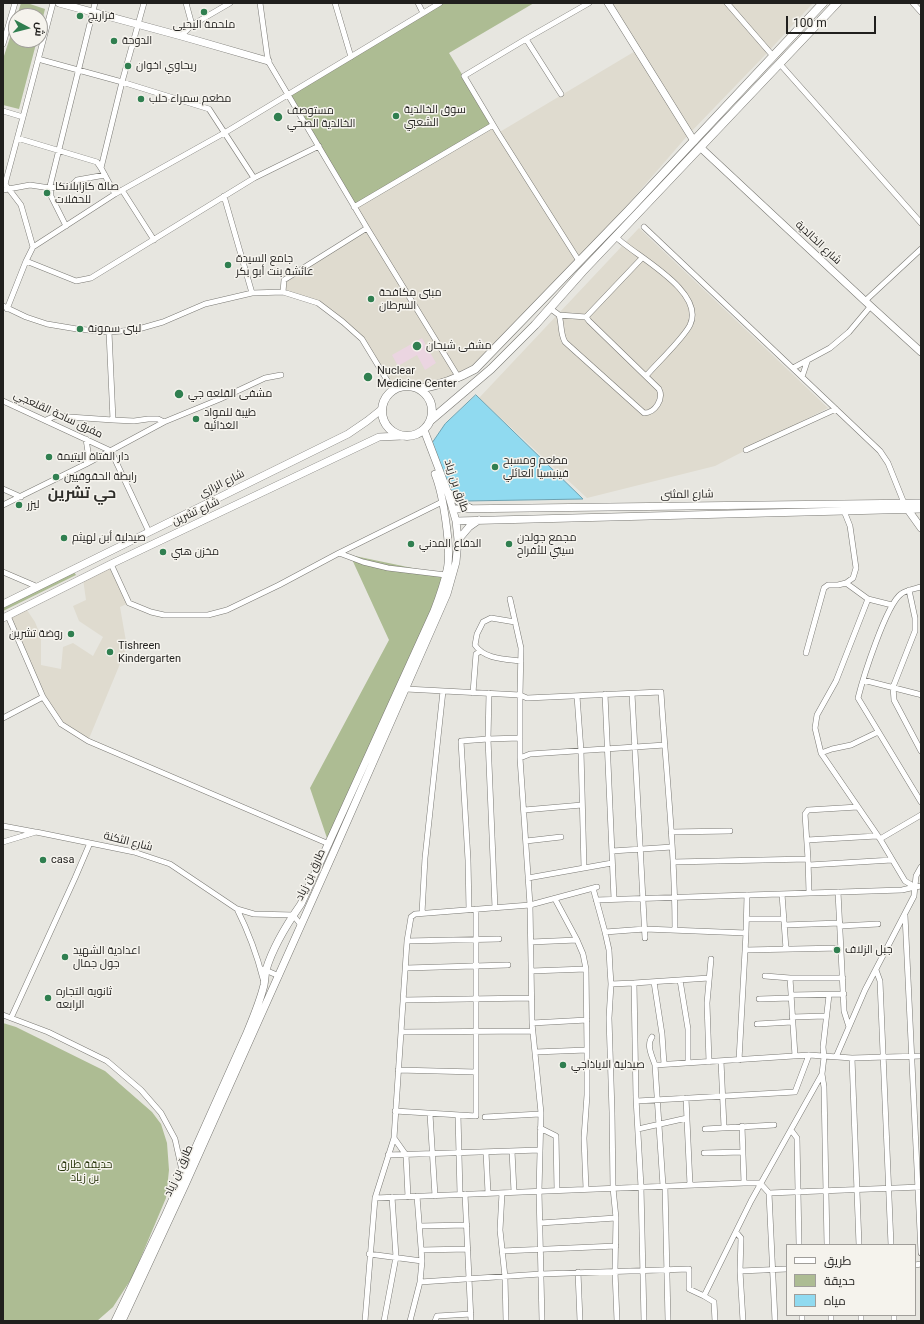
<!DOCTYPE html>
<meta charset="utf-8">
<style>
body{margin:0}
#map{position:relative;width:924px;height:1324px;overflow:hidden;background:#e7e6e0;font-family:Roboto,Cairo,sans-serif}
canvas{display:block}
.frame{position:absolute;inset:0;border:4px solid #201f1d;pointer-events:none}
.legend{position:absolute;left:786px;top:1244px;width:130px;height:72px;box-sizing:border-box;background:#f5f3ed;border:1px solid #a09e9a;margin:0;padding:5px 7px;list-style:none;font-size:12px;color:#201f1d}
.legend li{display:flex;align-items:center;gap:8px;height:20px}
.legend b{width:20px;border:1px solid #a09e9a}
.north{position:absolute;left:8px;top:8px;width:40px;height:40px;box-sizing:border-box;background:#f5f3ed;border:1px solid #a09e9a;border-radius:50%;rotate:97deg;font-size:11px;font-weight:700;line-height:16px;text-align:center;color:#201f1d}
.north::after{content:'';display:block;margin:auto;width:14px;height:18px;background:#307f50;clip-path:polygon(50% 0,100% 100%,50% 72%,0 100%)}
.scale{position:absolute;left:786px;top:16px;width:90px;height:18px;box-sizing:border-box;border:2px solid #201f1d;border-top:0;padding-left:5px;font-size:12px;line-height:14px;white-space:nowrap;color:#201f1d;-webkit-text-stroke:3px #f5f3ed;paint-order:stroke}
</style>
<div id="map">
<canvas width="924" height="1324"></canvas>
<div class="frame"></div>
<ul class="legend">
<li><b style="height:5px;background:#fff"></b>طريق</li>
<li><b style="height:11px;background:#adbc93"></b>حديقة</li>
<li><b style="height:11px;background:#90daf0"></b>مياه</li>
</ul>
<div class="north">ش</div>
<div class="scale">100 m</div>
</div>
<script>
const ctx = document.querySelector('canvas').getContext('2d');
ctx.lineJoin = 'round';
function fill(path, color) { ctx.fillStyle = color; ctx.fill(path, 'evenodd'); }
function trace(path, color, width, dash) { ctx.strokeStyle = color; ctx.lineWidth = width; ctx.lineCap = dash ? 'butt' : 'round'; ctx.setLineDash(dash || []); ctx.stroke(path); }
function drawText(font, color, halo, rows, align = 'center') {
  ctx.font = font + ' Roboto,Cairo,sans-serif'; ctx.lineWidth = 3; ctx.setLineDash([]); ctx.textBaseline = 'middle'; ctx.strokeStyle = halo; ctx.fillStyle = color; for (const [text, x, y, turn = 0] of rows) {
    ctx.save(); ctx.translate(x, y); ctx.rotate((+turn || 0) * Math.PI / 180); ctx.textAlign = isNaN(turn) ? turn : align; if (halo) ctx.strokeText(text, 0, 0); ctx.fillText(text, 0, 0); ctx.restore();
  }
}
fill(new Path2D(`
 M608,3H813L767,53L688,135L579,261L475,369L419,389L411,386H404L393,390L362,339L318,303L283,292L284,280L367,228L354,207L493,125L498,133L637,50Z
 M639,228L828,408L715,466L587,498L479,398Z
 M111,564L129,603L120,607L127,647L88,741L61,724L43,697L8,616L25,607L35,622L41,637V665L61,669L63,647L73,643L93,656L103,637L79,621L73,606L86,600L83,579Z`), '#dfdbcf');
fill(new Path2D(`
 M422,338L436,363L425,370L417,355L398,366L392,355Z`), '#ebd5e1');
fill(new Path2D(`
 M21,3H27L45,9L40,29V16H17Z
 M440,3H534L449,53L493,125L354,207L288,94Z
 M16,19V40H37L19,109L3,105V59Z
 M350,555L446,575L329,844L310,788L389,640Z
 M74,572L76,575L3,611V607Z
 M3,1023L16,1027L105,1071L152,1112L161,1124L167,1143L169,1170L166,1198L133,1276L113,1307L97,1321H3Z`), '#adbc93');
const water = new Path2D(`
 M476,395L583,499L466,501L450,490L432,443L445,424Z`);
fill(water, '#90daf0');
trace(water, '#6ea2b1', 1);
const street = new Path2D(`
 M186,3L192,25
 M260,3L268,61L367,228L459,378
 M335,3L351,57
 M418,3L423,13
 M727,3L773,56
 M913,3L921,12
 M181,36L192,25L230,3
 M526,39L561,94
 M3,44L15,3
 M38,59L122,82L209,109L254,178
 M780,64L921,223
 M3,111L23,117L53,3
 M23,117L5,184L21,205L33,247
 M17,138L97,162L101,168
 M3,190L30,185L50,188L72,185L77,180L105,175
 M122,190L154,240
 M115,194L101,168L122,82L144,3
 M224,196L252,293
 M354,207L493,125
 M66,226L51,196L50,186L95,3
 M644,227L880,451L888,463L904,503
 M616,237C635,256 706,291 690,325C683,339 657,363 646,376
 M26,261L76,281L91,278L254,178L319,146
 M579,261L498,133L464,76L526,39L589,3
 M283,292L284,280L367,228
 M865,301L921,249
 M3,306L26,317L47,324L77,329L109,332L135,330L163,322L205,304L252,293L283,292L318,303L343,322L362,339L393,390
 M7,309L26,261L33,247L115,194L226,132L440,3
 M551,309L559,315L586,317L589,321L659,389C664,399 655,413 644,413L565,342C560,333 562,324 559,315
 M586,317L642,258
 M109,332L113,420
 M793,368L830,348L849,332L870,307
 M802,377L807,362
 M3,401L111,451L149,532
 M46,420L55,416L113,420L134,421L148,419H158L164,422
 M746,450L836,409
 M86,464L88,452L86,439
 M3,489L21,497
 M3,505L86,464L164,422L220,399L265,378L281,375
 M339,553L442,502
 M111,564L129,603L151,612L164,615H208L227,610L279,585L339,553L363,562L388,568L446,575
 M3,572L38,587
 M846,583L868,599L892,605
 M921,587C914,589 906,590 901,594C886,605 863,678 858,698L921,802
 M909,590L915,618V631L893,687L894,700L921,751
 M868,599L836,681L817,715L815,728L821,753L880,839L905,881L915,887L921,886
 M8,616L43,697L61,724L88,741L329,844
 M515,622L491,618L483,622L477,634L475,645C484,659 505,659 521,661
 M806,653L824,588L828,585H838L846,583L853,578L856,568L850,526L844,511
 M863,680L918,694L921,695
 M406,689L520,695L521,648L510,599
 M473,693L476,654L479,652
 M489,693L488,739L495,908
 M605,694L614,899
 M632,694L645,938
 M577,696L581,751L584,868
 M3,718L43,697
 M821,753L832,749L851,745L878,732
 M520,758V695L527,698L661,692C666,772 675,851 675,930
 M524,810L582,805
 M3,826L35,832
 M671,832L730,831
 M880,839L921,815
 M807,840L877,836
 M526,841L561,837
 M3,842L36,832L134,852L170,864L237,909L254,914L293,915L301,925
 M612,851L672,847
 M673,862L808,859
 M809,865L892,860
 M528,878L612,863
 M593,888L605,932L609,950L610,969L611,984L609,1018L612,1112L613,1188L616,1218L615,1271L617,1321
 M838,892L844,1011L849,1027
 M809,893L808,859L805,814L808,810L858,807
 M782,894L786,949
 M555,899L577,940L583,954L586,969L587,1050V1095L584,1138L586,1189
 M596,900L902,890L915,887
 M237,909C248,931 257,955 263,979
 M469,910L468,860L461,741L488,739L520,738
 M422,913L425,858L443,691
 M905,915L921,1253
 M747,919H784
 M784,925L840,923
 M840,926L878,924
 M605,932L645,929L746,933
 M407,941L499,939
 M531,942L577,940
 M745,950L841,948
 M406,968L508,965
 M263,969L279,976
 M876,970L880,981L891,1245
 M531,971L586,969
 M765,976L790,978H843
 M790,978L795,1056
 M680,980L688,1029V1063
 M654,982L662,1034L664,1064
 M634,983L636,1098L641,1187L644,1321
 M611,984L634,983L709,978
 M791,995L844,994
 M759,999L791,998
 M403,1000L532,998
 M3,1015L48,1032L107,1061L141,1090L161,1113L175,1139L183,1175
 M792,1017L826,1016
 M11,1018L75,878L90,843
 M532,1023L587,1020
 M757,1024L792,1022
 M401,1032L533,1031
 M652,1037C646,1045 652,1056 655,1065L663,1186
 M535,1052L587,1050
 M836,1057L865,990L914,896L916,876L921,867
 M852,1058L859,1245
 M739,1060L746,933L747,895
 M721,1061L724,1127
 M709,1062L707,1003L711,959
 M655,1065L809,1055L852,1058L921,1056
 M398,1070L476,1072
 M822,1074L824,1087L827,1245
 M686,1098L690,1185
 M637,1101L795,1092L809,1055
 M395,1111L476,1116V909
 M430,1114L435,1196
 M458,1115L460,1194
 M485,1117L540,1114
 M742,1126L744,1183
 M540,1128L556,1136L557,1190
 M638,1129L687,1118
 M705,1129L774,1125
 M791,1130L797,1138L799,1245
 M394,1138L406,1155L408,1197
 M512,1151L514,1192
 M486,1152L488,1193
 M704,1153L743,1152
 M388,1155L540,1150
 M665,1186L668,1321
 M502,1193L500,1230L505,1277L506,1321
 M769,1193L775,1321
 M465,1194L471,1321
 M375,1198L394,1138L407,941L411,917L415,914L530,905L597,887
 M540,1223L616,1218
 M420,1226L467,1225
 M736,1232L741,1238L740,1271L743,1321
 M421,1250L468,1249
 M502,1251L616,1246
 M369,1254L422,1261
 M915,1265L921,1264
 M740,1271L787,1269
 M578,1272L580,1321
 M420,1282L541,1274L689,1269V1289L704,1296L714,1302L715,1321
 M704,1296L751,1201L822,1074L824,1057L823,1047L829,995
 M802,1315V1321
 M831,1315V1321
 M861,1315V1321
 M894,1315V1321
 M365,1321L375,1198L744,1183H760L769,1193L921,1187
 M384,1321L396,1257L392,1197
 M410,1321L420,1282L422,1261L417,1196
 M435,1321L437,1316L471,1314
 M542,1321L539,1191L541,1113L532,1023L530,905L520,758L530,754L665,745`);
const secondary = new Path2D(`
 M59,3L181,36L268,61
 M608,3L694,141
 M701,148L865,301L921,352
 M449,493L458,501L470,508
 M906,507L921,528
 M453,509L921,503
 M456,521L921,509
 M458,540L469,527L479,520
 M3,604L348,434L367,421L382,409
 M3,618L111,564L379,437L402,436
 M115,1321L166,1214L246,1035C253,1018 260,1002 264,985C265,980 265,975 266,970C273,946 287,924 301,904L434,611C439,598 444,584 447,570C452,549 443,494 435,474
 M122,1321L185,1185L335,849L447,594L456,562L458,540L456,521L448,493L424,430`);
const primary = new Path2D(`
 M382 411a25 25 0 1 1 50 0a25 25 0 1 1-50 0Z
 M419,389C440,385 457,379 475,369L628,211L823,3
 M431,420L491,369L535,325L582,272L837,3`);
trace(street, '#7a7974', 6);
trace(secondary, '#7a7974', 8);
trace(primary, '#7a7974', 9);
trace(street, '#fff', 5);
trace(secondary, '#fff', 7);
trace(primary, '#fff', 8);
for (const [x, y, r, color] of [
 [204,12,4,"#307f50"],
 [80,16,4,"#307f50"],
 [114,41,4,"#307f50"],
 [128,66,4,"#307f50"],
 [141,99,4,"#307f50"],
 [396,116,4,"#307f50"],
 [278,117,5,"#307f50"],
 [47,193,4,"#307f50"],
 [228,265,4,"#307f50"],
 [371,299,4,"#307f50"],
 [80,329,4,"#307f50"],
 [417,346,5,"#307f50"],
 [368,377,5,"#307f50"],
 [179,394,5,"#307f50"],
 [196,419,4,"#307f50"],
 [49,457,4,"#307f50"],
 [495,467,4,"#307f50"],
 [56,477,4,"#307f50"],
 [19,505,4,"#307f50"],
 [64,538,4,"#307f50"],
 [411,544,4,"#307f50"],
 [509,544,4,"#307f50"],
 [163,552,4,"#307f50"],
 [71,634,4,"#307f50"],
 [110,652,4,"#307f50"],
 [43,860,4,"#307f50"],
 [837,950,4,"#307f50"],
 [65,957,4,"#307f50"],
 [48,998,4,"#307f50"],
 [563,1065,4,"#307f50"]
]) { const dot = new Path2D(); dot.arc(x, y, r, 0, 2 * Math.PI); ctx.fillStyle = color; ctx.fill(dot); trace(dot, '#f5f3ed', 1.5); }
drawText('11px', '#201f1d', '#f5f3ed', [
 ["فراريج",88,16],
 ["ملحمة اليحيى",204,25,"center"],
 ["الدوحة",122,41],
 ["ريحاوي اخوان",136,66],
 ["مطعم سمراء حلب",149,99],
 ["سوق الخالدية",404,110],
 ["الشعبي",404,123],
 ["مستوصف",287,111],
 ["الخالدية الصحي",287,124],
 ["صالة كازابلانكا",55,187],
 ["للحفلات",55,200],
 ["جامع السيدة",236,259],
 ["عائشة بنت أبو بكر",236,272],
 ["مبنى مكافحة",379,293],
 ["السرطان",379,306],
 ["لبنى سمونة",88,329],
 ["مشفى شيحان",426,346],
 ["Nuclear",377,371],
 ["Medicine Center",377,384],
 ["مشفى القلعه جي",188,394],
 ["طيبة للمواد",204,413],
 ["الغذائية",204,426],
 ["دار الفتاة اليتيمة",57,457],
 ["مطعم ومسبح",503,461],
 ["فينيسيا العائلي",503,474],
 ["رابطة الحقوقيين",64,477],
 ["ليزر",27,505],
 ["صيدلية أبن لهيثم",72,538],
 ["مجمع جولدن",517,538],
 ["سيتي للأفراح",517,551],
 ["الدفاع المدني",419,544],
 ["مخزن هني",171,552],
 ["روضة تشرين",63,634,"right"],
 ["Tishreen",118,646],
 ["Kindergarten",118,659],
 ["casa",51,860],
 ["جبل الزلاف",845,950],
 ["اعدادية الشهيد",73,951],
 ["جول جمال",73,964],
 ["ثانويه التجاره",56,992],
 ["الرابعه",56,1005],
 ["صيدلية الاياذاجي",571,1065]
], 'left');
drawText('11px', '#201f1d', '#f5f3ed', [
 ["شارع الخالدية",818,243,43],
 ["مفرق ساحة القلعجي",58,415,25],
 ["شارع الرازي",222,484,-26],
 ["طارق بن زياد",456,486,71],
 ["شارع المثنى",687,495,-1],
 ["شارع تشرين",196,512,-25],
 ["شارع الثكنة",128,842,14],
 ["طارق بن زياد",311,875,-65],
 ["طارق بن زياد",179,1171,-66]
]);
drawText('11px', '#273409', '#f5f3ed', [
 ["حديقة طارق",85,1165],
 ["بن زياد",85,1178]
]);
drawText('bold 15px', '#2e2d29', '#f5f3ed', [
 ["حي تشرين",82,494]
]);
</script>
